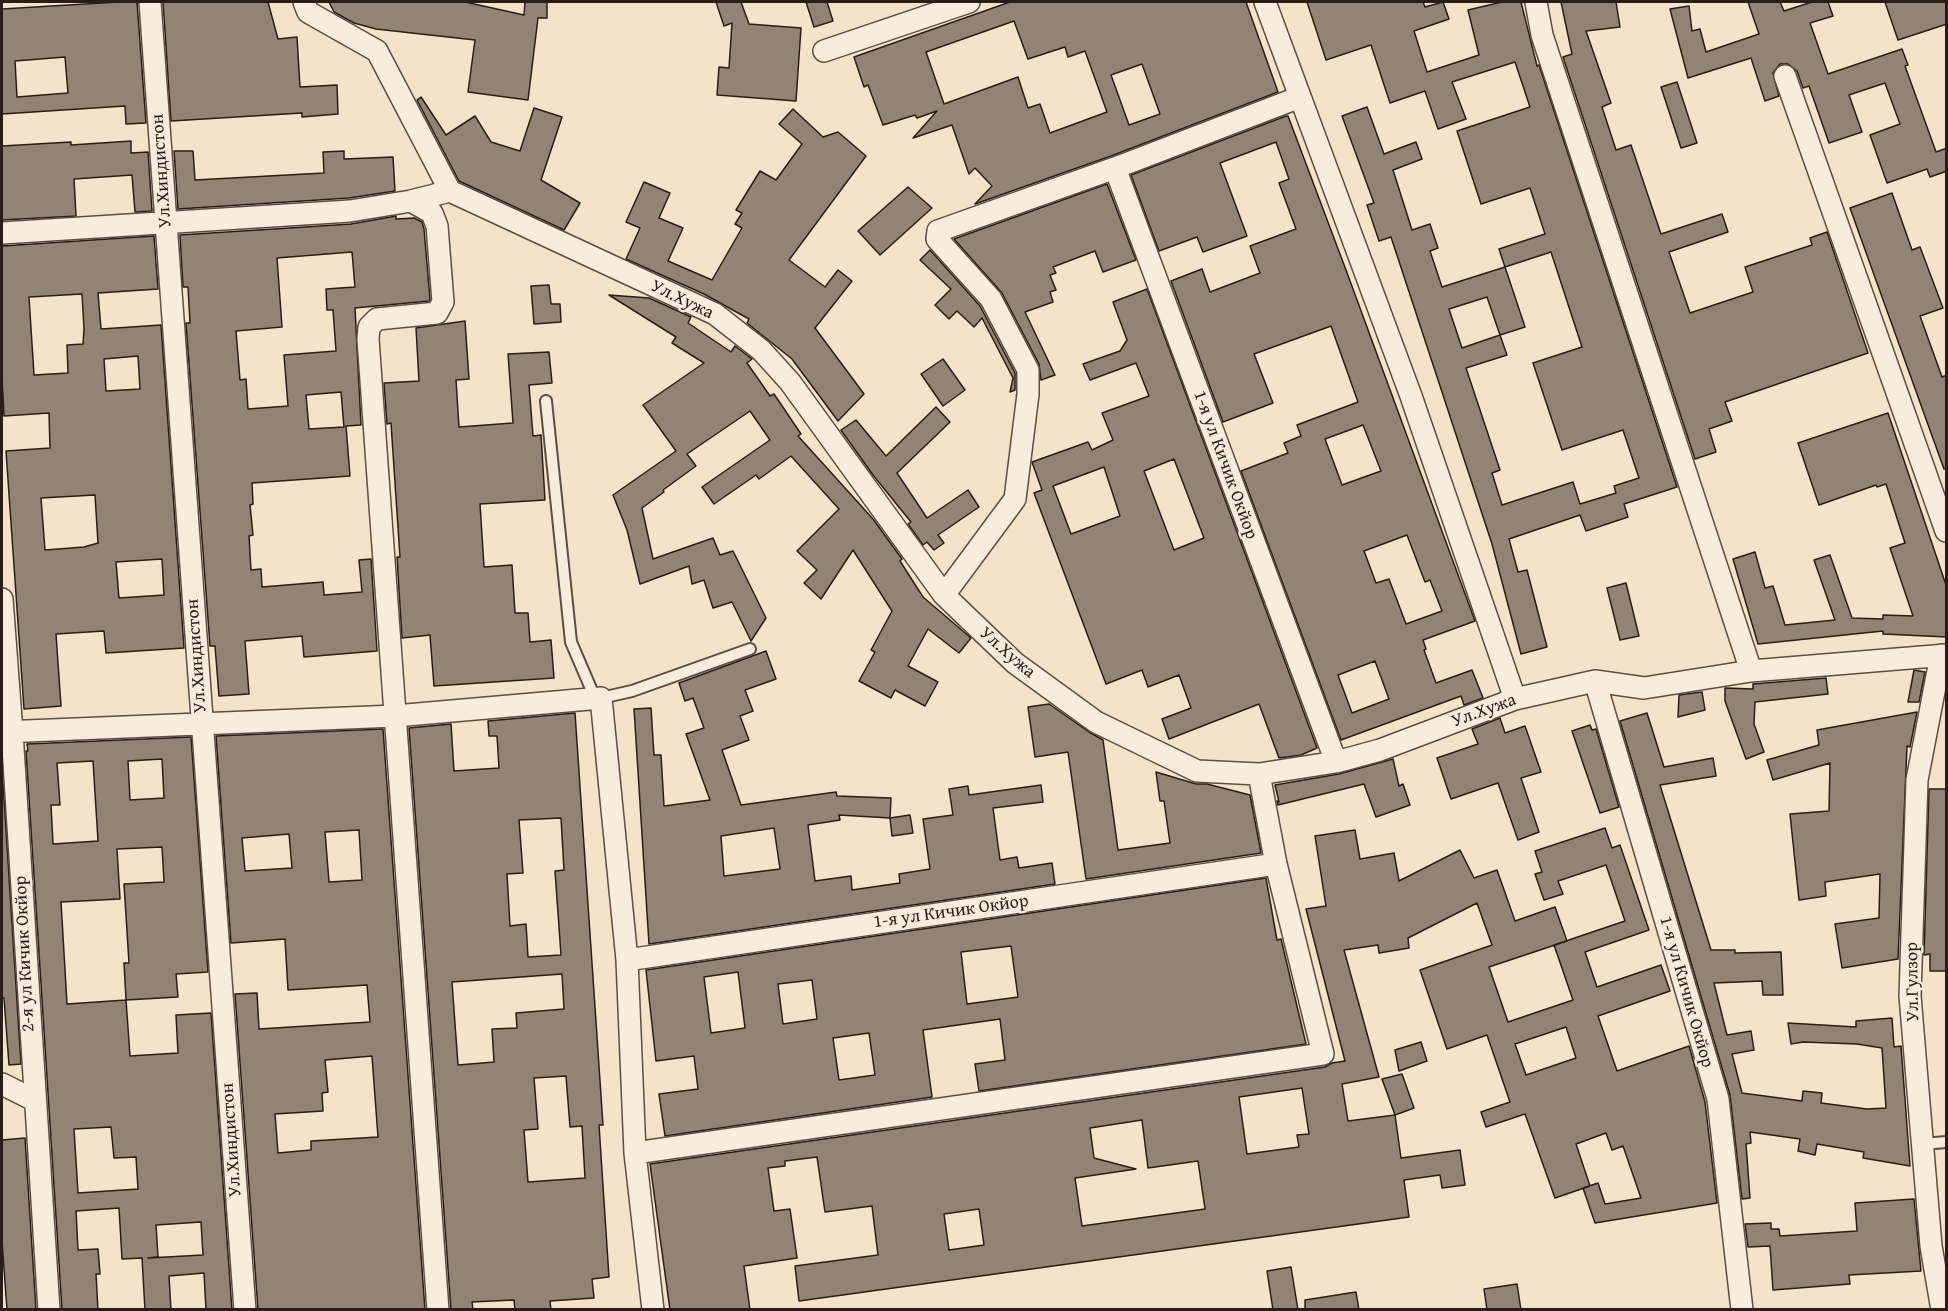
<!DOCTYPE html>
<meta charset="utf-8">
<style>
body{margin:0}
#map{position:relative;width:1948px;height:1311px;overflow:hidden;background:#f4e2c9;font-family:"Gentium Book Plus",serif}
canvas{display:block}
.frame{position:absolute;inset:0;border:3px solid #2a1d18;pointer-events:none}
</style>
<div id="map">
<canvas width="1948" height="1311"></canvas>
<div class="frame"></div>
</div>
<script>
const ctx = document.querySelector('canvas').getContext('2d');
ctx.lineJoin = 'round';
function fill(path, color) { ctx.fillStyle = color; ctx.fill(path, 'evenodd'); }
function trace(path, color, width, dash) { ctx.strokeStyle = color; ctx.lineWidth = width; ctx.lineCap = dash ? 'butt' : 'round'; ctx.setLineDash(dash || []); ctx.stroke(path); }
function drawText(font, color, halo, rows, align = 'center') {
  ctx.font = font + ' "Gentium Book Plus",serif'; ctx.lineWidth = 4.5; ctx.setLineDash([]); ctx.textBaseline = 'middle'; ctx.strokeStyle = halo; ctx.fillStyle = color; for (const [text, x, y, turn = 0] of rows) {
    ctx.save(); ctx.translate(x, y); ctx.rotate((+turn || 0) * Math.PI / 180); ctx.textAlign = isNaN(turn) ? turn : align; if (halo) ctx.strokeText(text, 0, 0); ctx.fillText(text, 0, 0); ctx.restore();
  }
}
const building = new Path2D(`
 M118,2H137L146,123L126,124L125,106L2,114V9ZM65,57L68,93L17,97L15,61Z
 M163,2H268L278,39L297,37L300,87L337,85L338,114L302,117V113L171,121Z
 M329,2H465L524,15L525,2H547V18H538L528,100L468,92L475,40L376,29L354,23L334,12Z
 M716,2H741L749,24L801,28L796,101L717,95L719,67L729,68L732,23L724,26Z
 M806,2H827L833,21L814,27Z
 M1010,2H1246L1278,92L1111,156L975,204L992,186L975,168L969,174L952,125L913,138L937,111L917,118L915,115L883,125L868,85L864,87L854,57ZM1014,21L1028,59L1065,47L1068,57L1085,51L1107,112L1050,133L1040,104L1028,108L1018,77L944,104L926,52ZM1142,64L1160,114L1129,125L1111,75Z
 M1307,2H1423L1425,7L1443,2L1449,19L1414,31L1427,72L1479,55L1468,10L1502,2H1521L1537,66L1539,65L1677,487L1624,504L1628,517L1586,531L1580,515L1509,539L1518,572L1527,570L1547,647L1521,654L1492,544L1391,237L1379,241L1367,205L1374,203L1342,116L1367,107L1384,154L1416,142L1422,159L1393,170L1412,230L1430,224L1438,248L1430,251L1442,287L1505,267L1499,249L1545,234L1530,188L1481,204L1457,131L1530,107L1515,62L1452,82L1466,119L1438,129L1425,91L1390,103L1371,45L1326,60ZM1551,252L1582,347L1533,363L1562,450L1623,430L1639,478L1614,486L1616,493L1580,504L1573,482L1502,505L1492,473L1500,470L1466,368L1507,355L1500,335L1525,327L1505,267ZM1487,297L1500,335L1462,348L1449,309Z
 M1561,2H1616L1620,27L1586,31L1611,103L1602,107L1616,150L1631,145L1661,234L1722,214L1728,232L1669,252L1690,313L1753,292L1745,267L1812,245L1810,238L1827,232L1868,353L1725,402L1732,421L1709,429L1716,452L1695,459L1563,57L1572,54Z
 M1748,2H1780L1784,11L1812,2H1828L1833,16L1810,23L1828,74L1902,49L1908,65L1905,66L1936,152L1947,148V171L1930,177L1927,169L1887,183L1870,135L1900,124L1885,83L1849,95L1862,132L1829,143L1809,86L1803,88L1797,71L1788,64H1780L1773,73L1779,96L1765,101L1751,58L1688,78L1670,9L1689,6L1692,31L1700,29L1706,52L1759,34Z
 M1885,2H1947V24L1898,40Z
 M1677,82L1697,143L1681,148L1661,87Z
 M421,97L446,135L475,116L491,142L520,151L534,108L562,117L541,180L580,203L564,230L459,181L417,100Z
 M793,109L823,137L838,132L866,156L789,260L825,287L838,270L852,281L815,328L864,394L838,421L792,359L747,323L749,319L704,294L626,259L640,228L626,222L644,182L670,193L659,218L683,228L668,261L712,280L742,228L735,224L742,213L736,210L760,171L776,180L802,144L779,124Z
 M1286,116H1288L1346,270L1475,621L1423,640L1426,649L1424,650L1436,683L1472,670L1483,698L1464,705L1461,696L1341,740L1241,471L1288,453L1284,443L1301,436L1297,425L1358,402L1331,326L1254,354L1273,403L1223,422L1171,281L1202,269L1210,292L1260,273L1250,246L1296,229L1279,183L1289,179L1276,142L1220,163L1247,236L1203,252L1197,237L1159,251L1131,175ZM1363,425L1381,471L1342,485L1325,439ZM1407,535L1425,582L1430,580L1442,611L1406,624L1389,579L1376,583L1364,551ZM1375,661L1389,699L1352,713L1338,675Z
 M131,141V153L148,152L152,211L135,212L132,175L74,179L76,216L2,220V146L71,142V145Z
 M174,151H193L195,180L324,173L323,152L344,151V159L393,157L395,191L349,198L178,209Z
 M1107,184L1136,260L1103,272L1095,251L1053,267L1056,273L1050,275L1056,290L1050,292L1053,302L1025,312L1055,375L1041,380L1039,364L1002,293L954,239Z
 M908,187L932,208L880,255L858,231Z
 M1892,193L1912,250L1920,247L1943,308L1920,316L1942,377L1947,375V468L1944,469L1850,208Z
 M396,216V219L414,218L422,222L424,229L430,299L429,301L355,308L361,425L346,426L350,476L252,483L253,504L250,505L253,535L249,536L251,570L261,569L262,587L323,582L324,595L362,592L359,560L371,559L377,651L304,657L302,636L245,641L249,694L219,696L215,646H210L186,323H190L188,287H183L180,235L351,224ZM352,252L355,287L326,289L327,310H333L336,351L284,355L288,406L248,409L246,379L240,380L236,331L282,327L277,258ZM341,392L344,427L309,429L306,395Z
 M154,236L158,289L98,293L101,329L161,325L184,648L106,653L104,631L56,634L61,706L24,709L6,451L50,448L49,413L4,416L2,377V246ZM82,294L84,329L83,344L67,345L68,373L34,375L29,297ZM138,356L140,389L106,391L104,359ZM95,495L98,543L84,547L45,550L41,498ZM162,559L164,595L119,598L116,562Z
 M930,250L980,306L1015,373V390L1010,392L1013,378L982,318L974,327L957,311L949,319L935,305L951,289L920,260Z
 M549,285L551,304H560L561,322L534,324L531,286Z
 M1147,289L1317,748L1301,755L1279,758L1259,704L1169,739L1162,719L1191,708L1179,675L1148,687L1142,670L1106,684L1034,493L1042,490L1032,462L1088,442L1092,450L1113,440L1102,413L1149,396L1136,363L1090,380L1083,364L1120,351L1127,340L1113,302ZM1174,459L1204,538L1174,550L1144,471ZM1104,467L1120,516L1071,534L1053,486Z
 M609,295L649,298L691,317L688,323L731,352L735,346L752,359L747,363L770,396L774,394L801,434L798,436L873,519L902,559L900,561L923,597L971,638L959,653L928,629L908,666L938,682L925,706L895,690L891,698L859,681L875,652L871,650L892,611L853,550L821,599L804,583L817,570L797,551L839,509L791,456L759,479L756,475L714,504L702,487L770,440L750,411L687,454L696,466L663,490L664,492L642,508L653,559L713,538L720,555L733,551L766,618L751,641L732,602L713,608L704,580L692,584L689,566L640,584L627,530L613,495L676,451L643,405L704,363L672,343L676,337Z
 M465,321L469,379L456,380L459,427L513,423L508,354L549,352L552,383L529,385L533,436L541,435L545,500L480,504L484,567L512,565L515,613H528L530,642L551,640L554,678L434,686L430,635L402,638L397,557H400L391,423L387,424L384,383L419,381L416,328Z
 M943,359L965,390L943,406L921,374Z
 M936,407L950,422L897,473L927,518L968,490L979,507L938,535L944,543L934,550L927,542L923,545L908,524L911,522L873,475L841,430L856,420L886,456Z
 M1888,413L1947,588V637L1883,634V631L1758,644L1733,559L1755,552L1765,588L1773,586L1785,625L1835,620L1814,560L1830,555L1852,618L1883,619V615L1913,616L1890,548L1905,543L1886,484L1877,487L1876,485L1819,505L1798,443Z
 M1626,583L1639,636L1620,640L1607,588Z
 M766,651L776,679L745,690L753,711L740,716L749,740L722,750L741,805L836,792L837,796L891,798L890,818L839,815L840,820L808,825L815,881L851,876L852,890L900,883L899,874L930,869L923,819L953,815L949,789L968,786L969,795L1041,785L1043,802L993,808L1000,860L1017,857L1019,868L1052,863L1055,884L649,944L634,709L651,708L654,755H661L664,806L710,800L686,734L704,728L693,698L685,701L679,683ZM774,828L780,869L724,876L721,836Z
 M1914,670L1925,672L1919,702H1908Z
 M1826,678L1828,694L1755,702L1754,724L1764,752L1746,759L1725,701V688L1753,689V684Z
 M1702,692L1705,710L1678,717L1679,695Z
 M1049,704L1089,732L1103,740L1118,850L1170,843L1164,801H1160L1156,772L1196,784H1207L1250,795L1261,853L1086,879L1068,752L1035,757L1028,707Z
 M1917,712L1910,747L1907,746L1898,959L1842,968L1835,924L1879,918L1880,874L1825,882L1826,896L1799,900L1790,814L1829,811L1830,763L1773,780L1767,760L1819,745L1817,730Z
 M575,713L603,1125H599L609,1277L592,1279L594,1298L550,1301L551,1310H515L514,1300L472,1302L473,1310H451L409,728L451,724L454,771L499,768L497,736H489L488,721ZM561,818L564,870L555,871L561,955L528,957L526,924L510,926L507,874L523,873L519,820ZM562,974L564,1009L516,1013L517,1028L492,1029L494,1062L458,1065L452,982ZM566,1076L570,1127L582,1126L585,1178L528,1182L524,1130L538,1129L534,1078Z
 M1647,713L1664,767L1713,758L1716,776L1660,785L1711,950H1735V953L1781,952L1783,995H1763L1762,981L1714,983L1727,1035L1751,1031L1754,1050L1732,1054L1742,1093L1802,1101L1803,1091L1822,1093L1821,1103L1867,1109L1886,1108L1882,1048L1857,1044L1803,1042L1791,1044L1788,1023L1856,1027V1021L1892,1018L1894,1047L1901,1046L1910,1166L1863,1158L1864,1152L1817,1144L1815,1155L1798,1151L1800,1139L1750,1132L1751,1143L1746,1144L1750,1198L1742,1199L1730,1095L1620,721Z
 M1500,718L1505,733L1525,726L1541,772L1521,778L1539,832L1518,840L1498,783L1451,799L1437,758L1478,744L1472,729Z
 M1590,725L1592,730L1596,729L1619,807L1600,813L1572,731Z
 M383,729L425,1310H258L235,994L257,993L259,1029L323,1025L370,1022L367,985L288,990L285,939L231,943L216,736ZM359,830L362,880L329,882L325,832ZM289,834L292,868L245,871L242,838ZM372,1056L378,1137L311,1141V1150L278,1153L275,1114L323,1111L322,1093L328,1092L325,1060Z
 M191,737L208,972L176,974L178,997L126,1000L130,1056L178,1053L176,1015L211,1013L232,1310H206L204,1273L169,1276L171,1310H145L142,1258L122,1259L119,1208L76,1211L78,1250L98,1249L100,1274H96L98,1310H62L26,751H28L27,744ZM162,759L164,798L130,800L128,761ZM93,761L98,841L53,844L51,805H60L57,763ZM162,847L164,882L124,884L129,963H124L126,1000L67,1004L61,902L120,899L117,849ZM111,1127L114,1158L136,1157L138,1189L78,1193L74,1129ZM201,1222L203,1255L148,1258L158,1257L156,1225Z
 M1393,759L1399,786L1403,784L1410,805L1376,817L1364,784L1278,805L1277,801L1279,802L1275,785L1339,774Z
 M2,768L21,1064L9,1065L4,998H2Z
 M1929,789H1947V971H1930V954L1924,955Z
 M910,815L913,833L892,836L890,818Z
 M1605,828L1612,848L1620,845L1649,930L1585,952L1597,987L1661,965L1670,991L1598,1016L1617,1071L1689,1046L1705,1102L1717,1203L1595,1223L1583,1188L1598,1183L1605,1204L1641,1198L1623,1146L1612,1150L1606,1133L1576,1144L1590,1186L1555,1198L1525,1114L1486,1127L1481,1112L1510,1102L1487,1035L1447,1049L1420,970L1492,945L1477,903L1408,938L1409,948L1379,953L1378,945L1344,950L1379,1077L1342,1084L1348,1121L1395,1115L1382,1079L1402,1074L1414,1108L1395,1115L1401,1158L1460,1150L1465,1185L1442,1188L1440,1175L1404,1180L1409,1217L799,1301L795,1266L878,1255L872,1206L825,1212L817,1157L785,1161V1166L768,1168L774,1211L790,1209L797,1258L744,1266L750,1310H670L650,1164L1325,1067L1332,1063L1345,1061L1306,909L1326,906L1315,836L1355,830L1360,859L1394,853L1399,881L1460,850L1474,878L1497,870L1515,921L1555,907L1567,941L1489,967L1508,1022L1573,1000L1554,945L1625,921L1606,865L1558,881L1563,894L1544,900L1535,874L1542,872L1535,851ZM1566,1027L1576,1058L1526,1075L1515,1044ZM1302,1088L1309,1134L1297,1135L1299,1147L1247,1154L1239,1097ZM1142,1120L1148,1168L1198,1161L1205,1209L1082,1226L1075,1178L1136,1169L1094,1158L1090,1128ZM979,1209L984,1245L949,1250L944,1214Z
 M1266,878L1277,940L1281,939L1306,1044L979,1091L975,1064L1005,1060L1000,1019L923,1030L932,1097L665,1136L659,1094L698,1089L694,1056L656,1061L646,970ZM1011,946L1018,997L967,1004L961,952ZM738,972L745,1028L711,1033L704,977ZM812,980L817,1019L783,1024L778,984ZM869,1033L875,1075L839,1080L833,1038Z
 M1421,1042L1427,1061L1399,1071L1395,1050Z
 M25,1138L36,1310H7L2,1241V1140Z
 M1914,1199L1921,1271L1849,1275L1850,1284L1773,1290L1770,1246L1748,1247L1745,1224L1771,1223V1229H1779L1780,1236L1857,1231L1855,1203Z
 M1291,1267L1298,1310H1273L1267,1271Z
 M1517,1284L1521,1310H1487L1484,1289Z
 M1356,1292L1359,1310H1305V1300Z`);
fill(building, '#938374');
trace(building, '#2a1d18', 1.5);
const service = new Path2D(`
 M546,401L571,642L592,691L601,698L632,691L750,649
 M1923,1144L1946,1142`);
const minor = new Path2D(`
 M150,2L245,1310
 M304,2L308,12L377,51L450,191L715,314L761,350L790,382L944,595L1015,663L1096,722L1197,771L1259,774L1336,762L1380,750L1515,699L1595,681L1644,688L1751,671L1946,655
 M1265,2L1411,396L1515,699
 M1536,2L1542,35L1751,671
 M824,51L969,2
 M1785,76L1946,531
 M1115,168L1336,762
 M411,201L432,213L437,226L443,302L437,313L377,319L369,327L368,339L438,1310
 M2,233L350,211L411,201L450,191
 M944,595L1015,499L1028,394V370L991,299L937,239L938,231L1115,168L1300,97
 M2,599L12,732L49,1310
 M1941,655L1917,780L1910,996L1931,1246L1942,1310
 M1595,681L1718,1099L1742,1310
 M2,732L395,716L601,698L627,960L635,1153L653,1310
 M627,960L1276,864
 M2,1084L34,1100
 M635,1153L1323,1054L1276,864L1259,774`);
trace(service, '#5c4e44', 14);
trace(minor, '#5c4e44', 24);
trace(service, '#f8ecdc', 10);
trace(minor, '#f8ecdc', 21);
drawText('18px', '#2a1d18', '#f8ecdc', [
 ["Ул.Хиндистон",162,171,-94],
 ["Ул.Хужа",682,300,26],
 ["1-я ул Кичик Окйор",1225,465,70],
 ["Ул.Хужа",1007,653,41],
 ["Ул.Хиндистон",197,656,-94],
 ["Ул.Хужа",1484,711,-20],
 ["1-я ул Кичик Окйор",951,912,-8],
 ["2-я ул Кичик Окйор",25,954,-93],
 ["Ул.Гулзор",1913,982,-91],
 ["1-я ул Кичик Окйор",1686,992,74],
 ["Ул.Хиндистон",232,1140,-94]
]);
</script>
